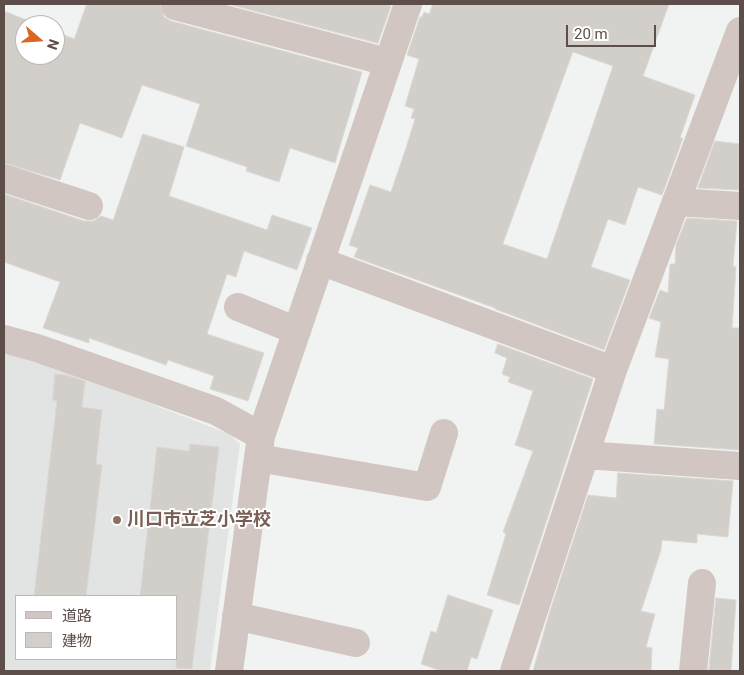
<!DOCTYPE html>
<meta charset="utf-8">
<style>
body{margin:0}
#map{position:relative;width:744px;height:675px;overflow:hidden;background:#f0f3f2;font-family:Roboto,"Noto Sans JP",sans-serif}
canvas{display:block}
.frame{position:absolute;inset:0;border:5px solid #5d4e49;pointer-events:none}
.legend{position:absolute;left:15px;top:595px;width:162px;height:65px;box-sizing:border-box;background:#fff;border:1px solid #beb8b6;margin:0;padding:6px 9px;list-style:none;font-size:15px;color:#5d4e49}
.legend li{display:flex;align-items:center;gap:10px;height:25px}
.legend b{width:25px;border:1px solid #beb8b6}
.north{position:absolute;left:15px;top:15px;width:50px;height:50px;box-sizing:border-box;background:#fff;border:1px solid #beb8b6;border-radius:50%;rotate:109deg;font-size:14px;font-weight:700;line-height:20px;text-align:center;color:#5d4e49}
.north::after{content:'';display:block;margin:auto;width:18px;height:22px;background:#dc6621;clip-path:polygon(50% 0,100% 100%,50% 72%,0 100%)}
.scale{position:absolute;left:566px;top:25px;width:90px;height:22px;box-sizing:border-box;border:2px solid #5d4e49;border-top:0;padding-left:6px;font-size:15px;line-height:18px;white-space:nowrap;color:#5d4e49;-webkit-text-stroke:4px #fff;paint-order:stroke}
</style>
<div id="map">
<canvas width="744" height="675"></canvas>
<div class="frame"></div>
<ul class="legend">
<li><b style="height:6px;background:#d1c6c2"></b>道路</li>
<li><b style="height:14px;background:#d2ceca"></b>建物</li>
</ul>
<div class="north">N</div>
<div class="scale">20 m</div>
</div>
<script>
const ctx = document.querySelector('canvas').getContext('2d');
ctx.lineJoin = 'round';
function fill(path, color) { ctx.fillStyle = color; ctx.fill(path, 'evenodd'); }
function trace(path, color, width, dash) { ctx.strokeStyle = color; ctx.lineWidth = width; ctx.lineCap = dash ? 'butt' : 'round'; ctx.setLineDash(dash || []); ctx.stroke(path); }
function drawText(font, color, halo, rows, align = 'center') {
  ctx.font = font + ' Roboto,"Noto Sans JP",sans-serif'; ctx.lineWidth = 4; ctx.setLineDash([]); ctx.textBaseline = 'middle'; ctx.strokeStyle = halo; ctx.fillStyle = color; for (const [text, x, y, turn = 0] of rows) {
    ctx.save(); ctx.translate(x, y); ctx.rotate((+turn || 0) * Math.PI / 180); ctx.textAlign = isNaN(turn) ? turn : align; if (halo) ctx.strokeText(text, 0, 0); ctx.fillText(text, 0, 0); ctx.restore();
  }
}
fill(new Path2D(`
 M4,349L30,357L229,434L240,444L210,671H4ZM16,596H176V659H16Z`), '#e2e3e3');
const building = new Path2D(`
 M87,4H160L164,17L171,21L362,72L335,163L290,148L279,182L246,171L247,167L186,146L200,104L142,85L122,138L80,123L60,180L4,163V11L39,25H25V55H55V31L74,39Z
 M228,4H384L391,6L378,43Z
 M433,4H669L643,76L695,95L680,138H683L662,195L638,187L625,225L608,219L591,267L630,280L604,350L495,309V308L354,257L358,248L349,245L370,185L391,192L406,148L415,119L411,118L414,109L405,106L419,59L407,55L420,17H422L424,12L429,14ZM573,52L613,66L547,259L503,244Z
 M143,134L184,147L169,196L267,230L272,215L312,228L297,270L244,251L236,277L227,274L207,334L264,353L248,401L210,389L214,376L168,360L166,365L89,338V343L43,328L60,282L4,262V194L84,221H93L101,216L113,220Z
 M715,141L740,144V190L698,188Z
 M687,218L737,221L733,266L736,267L732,328H740V450L654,444L657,409L664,410L669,359L655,357L661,322L649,318L660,290L668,293L670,264H675L676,245Z
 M498,344L593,379L519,605L487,595L506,534L503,532L533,451L515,445L533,391L508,382L510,377L502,374L507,358L495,353Z
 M55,374L66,375L85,381L82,407L102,410L96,464L102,465L86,596H34L57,401L53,400Z
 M190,444L219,447L192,669L176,668V596H140L157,447L189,451Z
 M618,473L733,481L728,537L697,534V543L662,540L661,550L641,611L655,614L646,647L652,648L651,671H533L549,614L588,495L616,498Z
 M448,595L493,610L477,659L471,657L467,671H442L421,664L431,631L436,633Z
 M716,598L736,600L731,671H709Z`);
fill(building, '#d2ceca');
trace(building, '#dbd8d5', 1);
trace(new Path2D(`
 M175,6L387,62
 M4,178L89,206
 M676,202L740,206
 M320,261L613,370
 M238,307L297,331
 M4,339L37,348L216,411L261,436
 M585,455L740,466
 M258,458L427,487L444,433
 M236,616L356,643
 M229,671L261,436L408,4
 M514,671L613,370L740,31
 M693,671L702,583`), '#d1c6c2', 28);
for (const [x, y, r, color] of [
 [117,520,5,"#8d6e63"]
]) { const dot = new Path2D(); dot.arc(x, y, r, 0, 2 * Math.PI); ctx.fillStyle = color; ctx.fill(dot); trace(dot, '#fff', 2); }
drawText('bold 18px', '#785e54', '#fff', [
 ["川口市立芝小学校",127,520]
], 'left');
</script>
